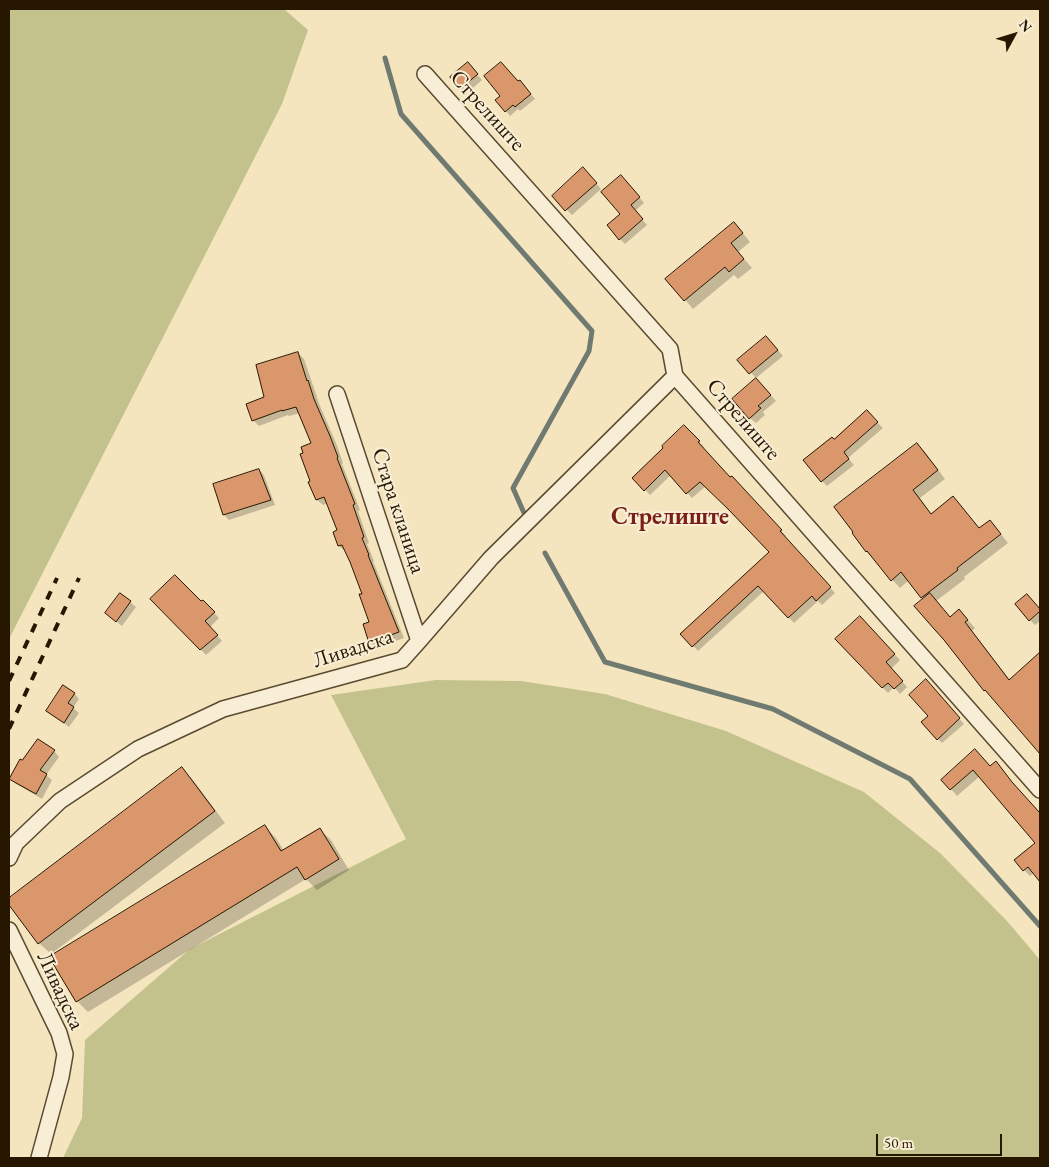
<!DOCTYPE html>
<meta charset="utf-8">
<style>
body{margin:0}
#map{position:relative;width:1049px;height:1167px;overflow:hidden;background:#f5e5bf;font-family:"EB Garamond",serif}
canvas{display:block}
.frame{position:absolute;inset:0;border:10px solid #271600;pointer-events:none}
.north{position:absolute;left:989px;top:10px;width:50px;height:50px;-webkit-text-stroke:4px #f8eed5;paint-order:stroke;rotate:51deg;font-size:14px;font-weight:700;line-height:20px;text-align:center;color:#271600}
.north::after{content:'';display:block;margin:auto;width:18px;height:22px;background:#271600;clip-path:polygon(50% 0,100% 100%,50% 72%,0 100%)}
.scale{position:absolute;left:876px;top:1134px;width:126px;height:22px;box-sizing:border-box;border:2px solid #271600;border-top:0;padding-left:6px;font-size:15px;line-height:18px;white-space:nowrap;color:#271600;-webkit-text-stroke:4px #f8eed5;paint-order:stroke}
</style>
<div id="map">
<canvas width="1049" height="1167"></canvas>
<div class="frame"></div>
<div class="north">N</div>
<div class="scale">50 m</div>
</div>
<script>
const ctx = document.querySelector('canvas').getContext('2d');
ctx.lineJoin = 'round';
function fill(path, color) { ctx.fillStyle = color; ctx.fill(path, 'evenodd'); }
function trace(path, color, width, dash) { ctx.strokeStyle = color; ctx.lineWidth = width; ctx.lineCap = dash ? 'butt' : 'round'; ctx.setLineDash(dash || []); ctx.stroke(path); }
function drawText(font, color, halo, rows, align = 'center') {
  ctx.font = font + ' "EB Garamond",serif'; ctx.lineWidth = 4; ctx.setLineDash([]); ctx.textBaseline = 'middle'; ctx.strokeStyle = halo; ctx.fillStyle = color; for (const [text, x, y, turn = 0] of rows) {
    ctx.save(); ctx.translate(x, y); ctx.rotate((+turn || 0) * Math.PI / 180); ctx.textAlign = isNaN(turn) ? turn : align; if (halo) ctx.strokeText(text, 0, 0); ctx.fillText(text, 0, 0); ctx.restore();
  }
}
fill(new Path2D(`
 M9,9H284L308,30L282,104L9,639Z
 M436,680L521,681L605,694L726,731L864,792L940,853L1007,921L1040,960V1158H63L82,1118L85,1040L190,949L406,839L331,695Z`), '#c3c28d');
fill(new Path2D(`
 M473,70L482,80L466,94L452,78Z
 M518,82L524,86L535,99L520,111L518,109L510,116L506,111L502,96Z
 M588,174L601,189L572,215L553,196Z
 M627,182L644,203L635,211L647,225L625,244L620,239Z
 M742,232L750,242L738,252L752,268L738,279L734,275L693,309L667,279Z
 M772,343L783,356L756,378L739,360Z
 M298,353L304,359L320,406L336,443L343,463L342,464L360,510L358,511L369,543L367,544L374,561H373L404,638L376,648L370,642V623L363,594L346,551H345L339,546V531L328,503L323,505L317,500L305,453L313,444L300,413L289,416L288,415L259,426L253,420L266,398Z
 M762,385L776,401L763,412L765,415L756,423L750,418Z
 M872,417L883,428L848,458L854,465L827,486L822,481L834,440Z
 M684,426L704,447L702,449L730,479L737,483L786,536L785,537L835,593L822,605L818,601L794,623L764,591L698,651L682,634L770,553L706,486L692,498L671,475L650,495L634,479Z
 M917,444L925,452L945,479L920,498L932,515L980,529L990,522L998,530L1008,543L964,577L965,579L936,601L951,618L967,619L975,628L972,631L1010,680L1040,654V751L1012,719L985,690L924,599L909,580L900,588L867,552L853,534Z
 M259,470L264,475L275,505L229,520L224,515L214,485Z
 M152,599L201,603L203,601L219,618L210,627L222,641L206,655Z
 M1033,601L1040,610V621L1035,625L1030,620Z
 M130,602L136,607L122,626L106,613Z
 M860,618L900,660L891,669L907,687L900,694L894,687L888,693L836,639Z
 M930,685L964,724L942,743L938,739L929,716Z
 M74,693L79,699L73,708L79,713L69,727L53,716L47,711Z
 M54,751L59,757L46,775L52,780L42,799L16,784L10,779L23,762Z
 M975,751L990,767L1002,769L1018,790L1040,813V880L1034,873L1030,876L1024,870L1037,844L980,776L957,796L943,780Z
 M182,769L193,780L225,823L51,954L39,943L9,903V899Z
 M265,827L276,838L284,851L319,829L331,840L349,870L317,890L306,879L88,1012L77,1001Z`), '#0003');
trace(new Path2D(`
 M385,58L401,114L592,331L589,351L513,488L524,513
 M545,553L605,662L773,709L910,779L1040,926`), '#6f7a70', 5);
const building = new Path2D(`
 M468,62L478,74L460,89L450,77Z
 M501,62L518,81L520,80L531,94L515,107L513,105L505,112L495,100L500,96L484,76Z
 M583,167L597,183L565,211L552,196Z
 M621,175L640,197L631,205L643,219L619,240L607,225L620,214L601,192Z
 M734,222L743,233L731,243L744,259L729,272L725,267L684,301L665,279Z
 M766,336L778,350L749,374L737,360Z
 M298,352L307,381L308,380L314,399L330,436L338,457L337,458L355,504L353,505L364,537L362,538L369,555H368L399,632L369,643L363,624L369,622L359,594H362L350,562L342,545L338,546L333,532L337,530L324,497L316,500L308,482L310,481L300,454L303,453L301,447L311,443L296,407L282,411V410L252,421L246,404L264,397L256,365Z
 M756,378L771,395L758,406L761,408L749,419L732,399Z
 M867,410L878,422L844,452L849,459L821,482L803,460L832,437L834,439Z
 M684,425L700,441L698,442L730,477L732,476L782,530L780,531L831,587L816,601L812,596L788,618L758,586L692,647L680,634L769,552L729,510L700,482L686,494L665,470L644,491L632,478L663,448L662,446Z
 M917,443L938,470L913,490L931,514L953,496L979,528L990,520L1001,534L957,568L958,570L921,598L901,572L891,581L867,551L866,552L852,533L853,532L834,507Z
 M259,469L271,500L223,515L213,484Z
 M175,575L201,601L203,600L215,612L205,621L218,635L200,650L150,599Z
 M120,593L131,601L116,622L105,613Z
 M930,593L950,617L959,609L968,620L965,622L1009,680L1040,652V754L985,690L984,691L944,640L935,630L914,606Z
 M1027,594L1040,609V611L1029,621L1015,604Z
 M860,616L895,654L886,662L903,681L894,689L888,683L882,688L835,639Z
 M926,679L960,718L937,740L921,722L928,716L909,695Z
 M63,685L75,693L68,703L74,707L64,723L46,711Z
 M38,739L55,750L40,770L47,774L36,794L9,779L20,759L22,760Z
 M975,749L990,766L996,761L1012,782L1040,813V882L1028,867L1023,871L1014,860L1035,843L973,770L950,790L941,780Z
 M182,767L215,811L38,944L9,905V898Z
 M265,825L281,851L320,828L339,859L305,880L297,867L76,1002L49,957Z`);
fill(building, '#da976c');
trace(building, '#271600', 1);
const street = new Path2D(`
 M425,74L670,349L675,376L1040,790
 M337,394L419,641
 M9,858L16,843L60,801L138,749L223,709L402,660L419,641L491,558L675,376
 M9,930L59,1033L65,1054L61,1077L39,1158`);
trace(street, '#5a4a30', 18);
trace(street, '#f8eed5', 15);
trace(new Path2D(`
 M9,681L57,578
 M9,729L79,578`), '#271600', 4, [9, 9]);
drawText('22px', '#271600', '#f8eed5', [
 ["Стрелиште",487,111,48],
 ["Стрелиште",743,420,49],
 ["Стара кланица",398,511,72],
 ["Ливадска",353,649,-18],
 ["Ливадска",60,991,65]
]);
drawText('bold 24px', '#7a1f14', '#f8eed5', [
 ["Стрелиште",670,517]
]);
</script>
